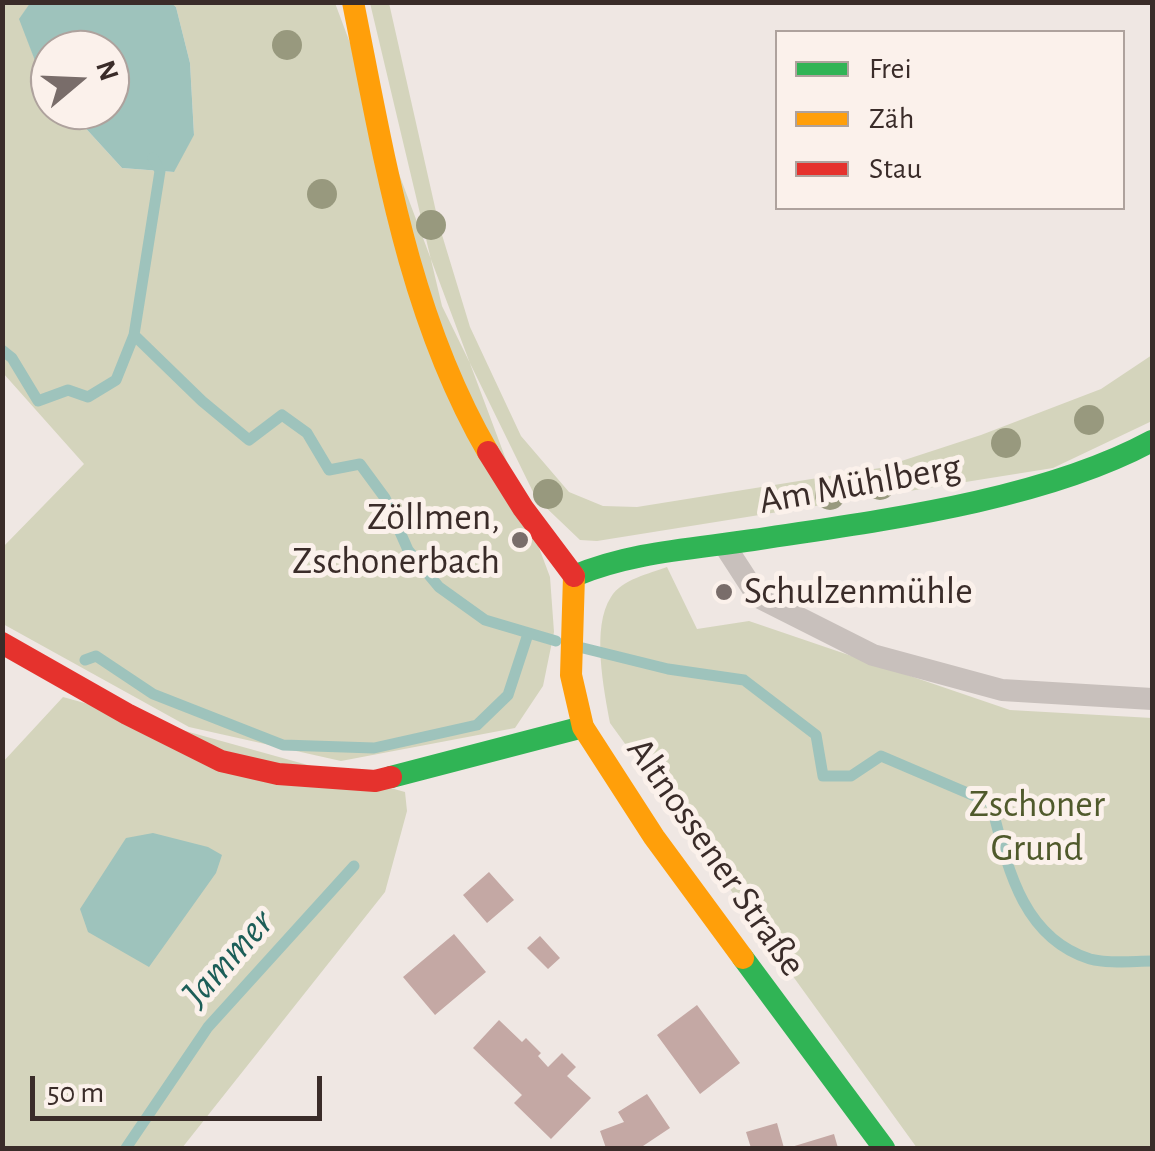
<!DOCTYPE html>
<meta charset="utf-8">
<style>
body{margin:0}
#map{position:relative;width:1155px;height:1151px;overflow:hidden;background:#efe7e3;font-family:"Alegreya Sans",sans-serif}
canvas{display:block}
.frame{position:absolute;inset:0;border:5px solid #3a2c29;pointer-events:none}
.legend{position:absolute;left:775px;top:30px;width:350px;height:180px;box-sizing:border-box;background:#fbf1eb;border:2px solid #aea29d;margin:0;padding:12px 18px;list-style:none;font-size:30px;color:#3a2c29}
.legend li{display:flex;align-items:center;gap:20px;height:50px}
.legend b{width:50px;border:2px solid #aea29d}
.north{position:absolute;left:30px;top:30px;width:100px;height:100px;box-sizing:border-box;background:#fbf1eb;border:2px solid #aea29d;border-radius:50%;rotate:71deg;font-size:28px;font-weight:700;line-height:40px;text-align:center;color:#3a2c29}
.north::after{content:'';display:block;margin:auto;width:35px;height:45px;background:#796d6a;clip-path:polygon(50% 0,100% 100%,50% 72%,0 100%)}
.scale{position:absolute;left:30px;top:1076px;width:292px;height:45px;box-sizing:border-box;border:5px solid #3a2c29;border-top:0;padding-left:12px;font-size:30px;line-height:35px;white-space:nowrap;color:#3a2c29;-webkit-text-stroke:8px #fbf1eb;paint-order:stroke}
</style>
<div id="map">
<canvas width="1155" height="1151"></canvas>
<div class="frame"></div>
<ul class="legend">
<li><b style="height:12px;background:#30b455"></b>Frei</li>
<li><b style="height:12px;background:#ff9f0a"></b>Zäh</li>
<li><b style="height:12px;background:#e5322d"></b>Stau</li>
</ul>
<div class="north">N</div>
<div class="scale">50 m</div>
</div>
<script>
const ctx = document.querySelector('canvas').getContext('2d');
ctx.lineJoin = 'round';
function fill(path, color) { ctx.fillStyle = color; ctx.fill(path, 'evenodd'); }
function trace(path, color, width, dash) { ctx.strokeStyle = color; ctx.lineWidth = width; ctx.lineCap = dash ? 'butt' : 'round'; ctx.setLineDash(dash || []); ctx.stroke(path); }
function drawText(font, color, halo, rows, align = 'center') {
  ctx.font = font + ' "Alegreya Sans",sans-serif'; ctx.lineWidth = 10; ctx.setLineDash([]); ctx.textBaseline = 'middle'; ctx.strokeStyle = halo; ctx.fillStyle = color; for (const [text, x, y, turn = 0] of rows) {
    ctx.save(); ctx.translate(x, y); ctx.rotate((+turn || 0) * Math.PI / 180); ctx.textAlign = isNaN(turn) ? turn : align; if (halo) ctx.strokeText(text, 0, 0); ctx.fillText(text, 0, 0); ctx.restore();
  }
}
fill(new Path2D(`
 M3,3H30L20,19L42,79L50,88V110H69L122,168L173,172L194,134L190,63L176,7L170,3H335L550,577L554,632L543,686L515,728L341,761L189,727L3,624V547L84,464L3,373Z
 M370,3H389L439,225L470,327L521,436L569,492L603,506L637,507L880,468L981,435L1101,389L1152,355V421L1053,468L597,541L580,540L536,498L442,306Z
 M667,567L697,629L749,621L1010,710L1152,718V1148H917L610,723C604,690 591,627 611,597C622,579 649,574 667,567Z
 M63,697L405,792L407,811L385,892L182,1148H3L2,763Z`), '#d4d4bc');
fill(new Path2D(`
 M170,2L176,7L190,63L194,135L174,172L122,168L69,110H110V50H50V88L42,79L19,19L30,3Z
 M153,833L208,847L222,855L216,873L149,967L88,932L80,909L126,838Z`), '#9ec3bc');
trace(new Path2D(`
 M134,335L160,171L153,158
 M2,350L12,358L38,401L68,390L88,397L116,380L134,335L202,401L249,440L282,415L307,433L329,470L360,464L385,498L408,550L439,587L485,620L556,641
 M583,648L668,669L744,680L816,735L823,776H851L881,756L991,803C1007,865 1021,937 1090,959C1108,964 1134,961 1152,961
 M85,660L96,656L153,694L283,745L374,748L477,725L508,695L528,634
 M126,1148L208,1027L354,866`), '#9ec3bc', 11);
fill(new Path2D(`
 M489,872L514,900L487,923L463,895Z
 M454,934L486,972L435,1015L403,977Z
 M540,936L560,958L548,969L527,948Z
 M697,1005L740,1063L700,1094L657,1035Z
 M499,1020L522,1042L526,1038L541,1053L538,1056L548,1067L562,1053L576,1067L567,1076L591,1098L551,1139L514,1103L522,1095L473,1048Z
 M647,1094L670,1128L640,1148H606L600,1131L624,1122L618,1112Z
 M777,1123L784,1148H751L746,1132Z
 M834,1134L838,1148H788Z`), '#c4a8a4');
trace(new Path2D(`
 M725,546L758,597L873,655L1002,690L1152,699`), '#c8c0bc', 22);
trace(new Path2D(`
 M574,576C631,552 692,549 753,540C878,521 1041,501 1152,441
 M391,777L583,727
 M743,958L884,1148`), '#30b455', 22);
trace(new Path2D(`
 M353,2C384,156 408,314 488,452
 M574,576L571,675L583,727L654,837L743,958`), '#ff9f0a', 22);
trace(new Path2D(`
 M488,452L523,508L574,576
 M2,643L127,714L221,761L278,774L375,781L391,777`), '#e5322d', 22);
ctx.fillStyle = '#98997e';
for (const [x, y] of [
 [287,45],
 [322,194],
 [431,225],
 [1089,420],
 [1006,443],
 [880,485],
 [548,494],
 [830,495]
]) { ctx.beginPath(); ctx.arc(x, y, 15, 0, 2 * Math.PI); ctx.fill(); }
for (const [x, y, r, color] of [
 [520,540,10,"#796d6a"],
 [724,592,10,"#796d6a"]
]) { const dot = new Path2D(); dot.arc(x, y, r, 0, 2 * Math.PI); ctx.fillStyle = color; ctx.fill(dot); trace(dot, '#fbf1eb', 4); }
drawText('38px', '#3a2c29', '#fbf1eb', [
 ["Am Mühlberg",860,484,-10],
 ["Altnossener Straße",716,857,55]
]);
drawText('38px', '#3a2c29', '#fbf1eb', [
 ["Zöllmen,",500,518],
 ["Zschonerbach",500,562],
 ["Schulzenmühle",744,592,"left"]
], 'right');
drawText('38px', '#505a2c', '#fbf1eb', [
 ["Zschoner",1037,805],
 ["Grund",1037,849]
]);
drawText('italic 40px', '#1c5e58', '#fbf1eb', [
 ["Jammer",228,958,-48]
]);
</script>
